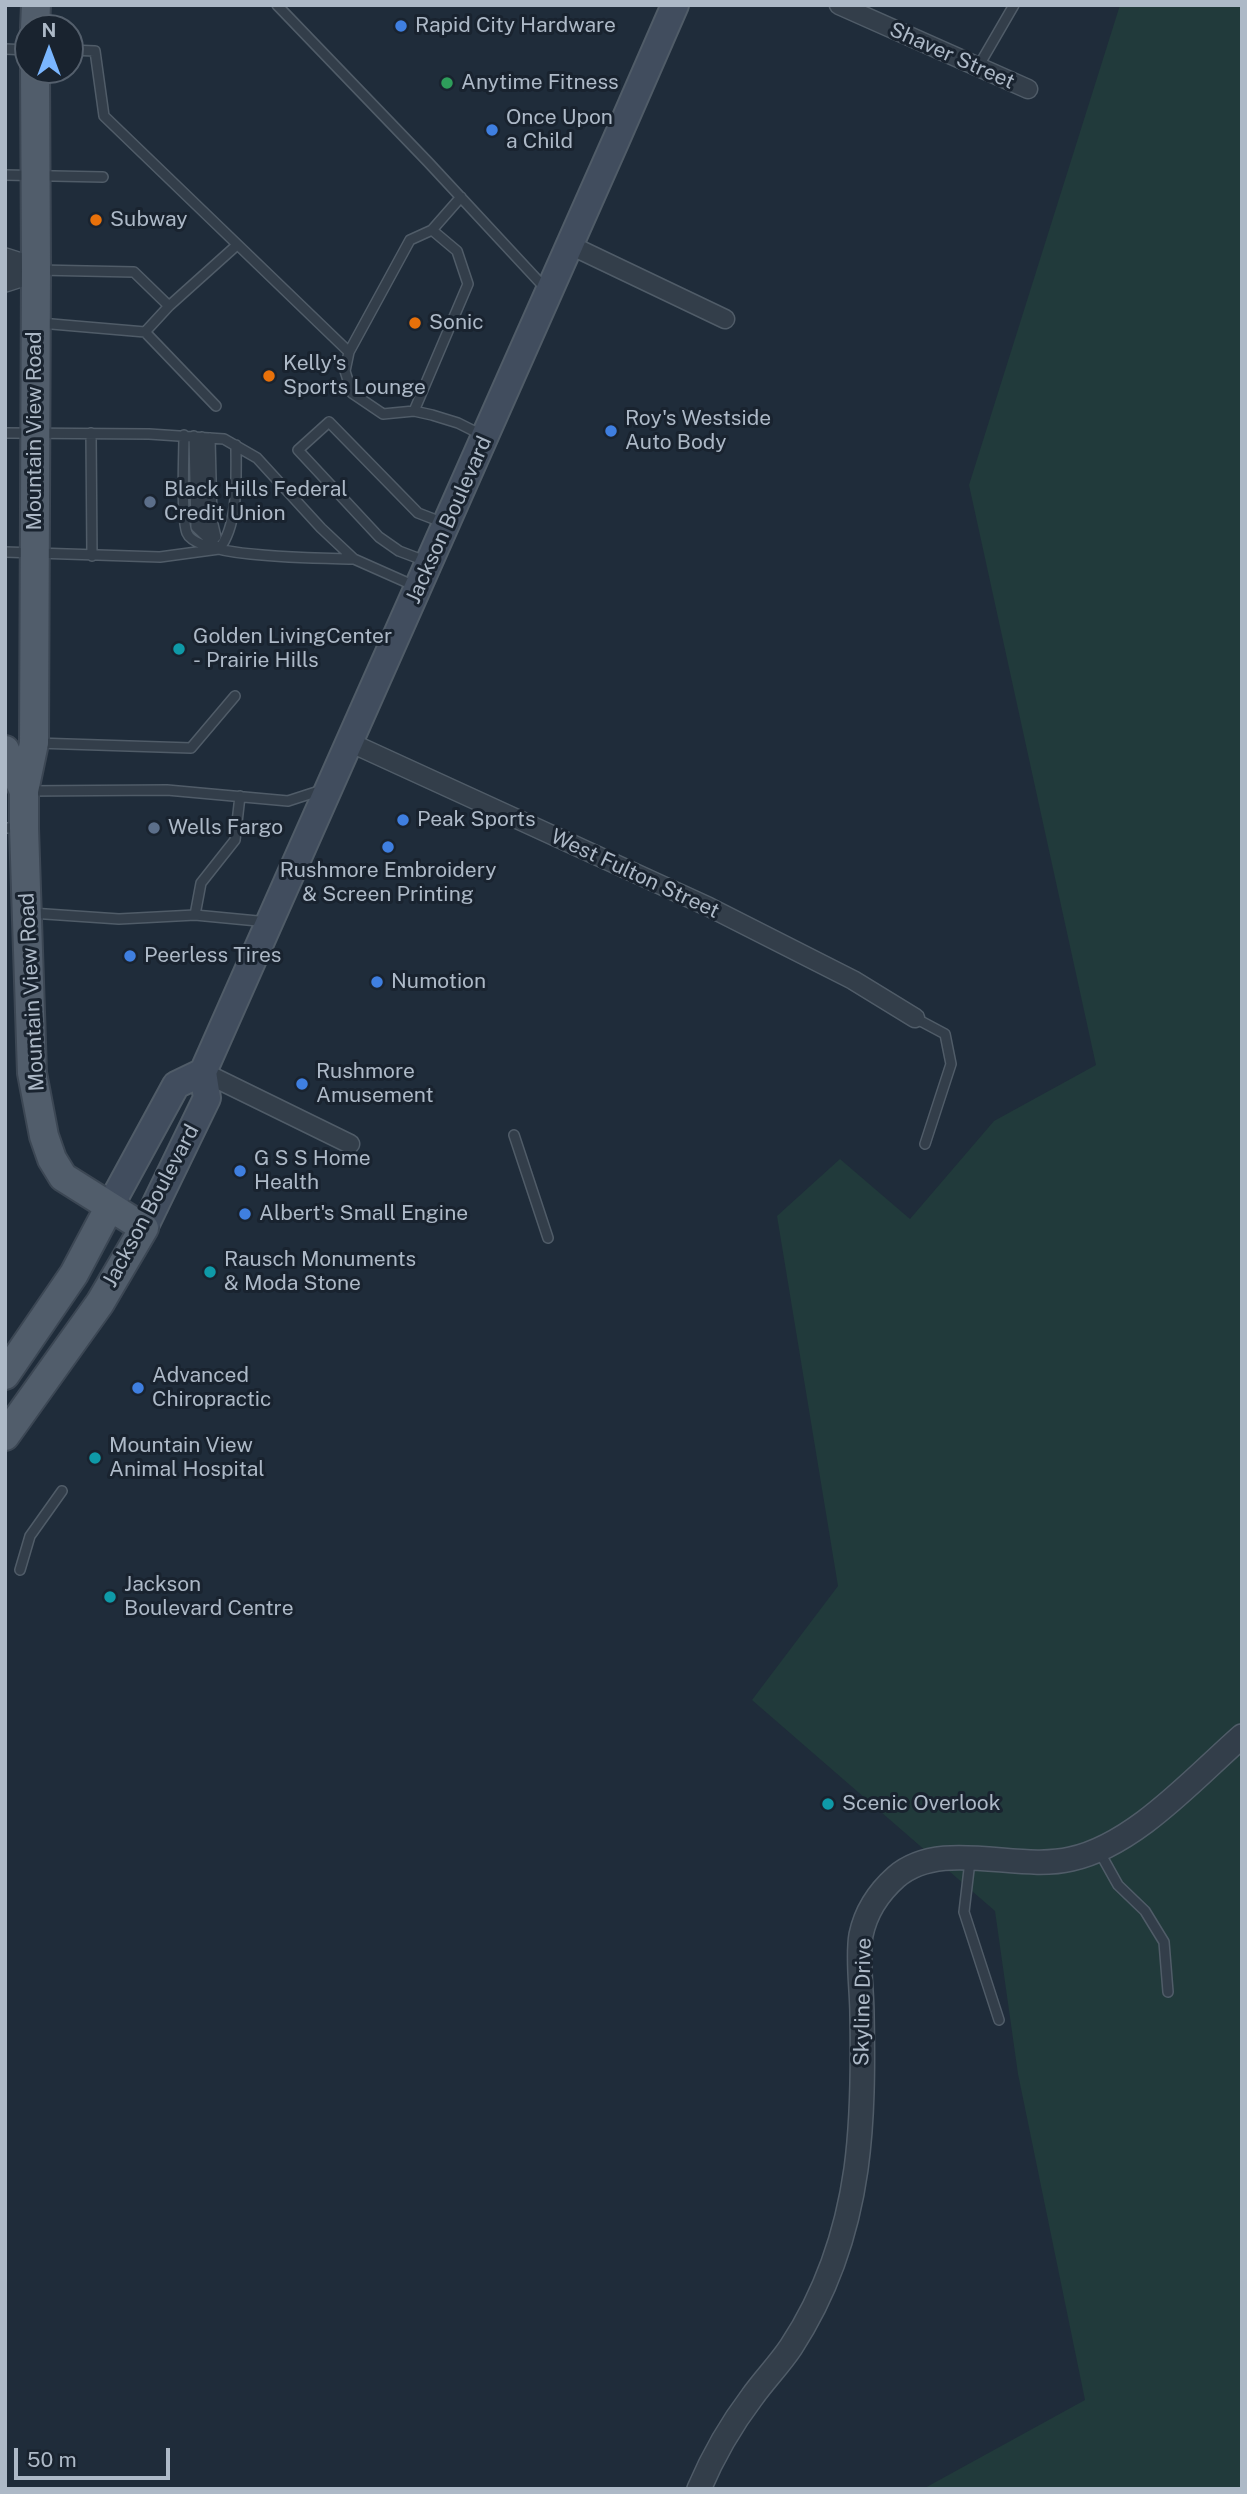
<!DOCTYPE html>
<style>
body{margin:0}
#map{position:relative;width:1247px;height:2494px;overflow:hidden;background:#1f2c3a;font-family:"Public Sans",sans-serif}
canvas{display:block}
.frame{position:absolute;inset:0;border:7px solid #adb9c7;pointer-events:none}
.north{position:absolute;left:14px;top:14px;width:70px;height:70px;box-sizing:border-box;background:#19232f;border:2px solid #545f6c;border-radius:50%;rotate:0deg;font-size:19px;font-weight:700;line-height:28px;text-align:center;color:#adb9c7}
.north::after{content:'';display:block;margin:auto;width:24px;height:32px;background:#7ab6ff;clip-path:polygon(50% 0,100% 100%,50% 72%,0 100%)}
.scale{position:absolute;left:14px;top:2448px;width:156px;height:32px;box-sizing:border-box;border:4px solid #adb9c7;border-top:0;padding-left:9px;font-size:21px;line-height:24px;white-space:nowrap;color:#adb9c7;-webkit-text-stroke:5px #19232f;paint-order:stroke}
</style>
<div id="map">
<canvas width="1247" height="2494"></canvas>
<div class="frame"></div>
<div class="north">N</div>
<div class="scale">50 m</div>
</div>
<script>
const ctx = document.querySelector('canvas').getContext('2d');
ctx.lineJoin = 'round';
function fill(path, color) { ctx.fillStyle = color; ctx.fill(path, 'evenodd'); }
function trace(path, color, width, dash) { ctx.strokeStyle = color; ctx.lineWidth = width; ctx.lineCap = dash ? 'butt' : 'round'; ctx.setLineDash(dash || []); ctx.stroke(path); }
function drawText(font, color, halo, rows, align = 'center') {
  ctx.font = font + ' "Public Sans",sans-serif'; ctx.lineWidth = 6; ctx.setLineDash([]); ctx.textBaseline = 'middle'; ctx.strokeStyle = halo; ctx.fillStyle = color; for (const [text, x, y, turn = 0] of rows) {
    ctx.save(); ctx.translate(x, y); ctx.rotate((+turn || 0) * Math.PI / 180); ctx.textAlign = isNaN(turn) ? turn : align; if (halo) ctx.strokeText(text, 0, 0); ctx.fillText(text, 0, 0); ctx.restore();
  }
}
fill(new Path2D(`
 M1120,5H1242V2489H923L1085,2400L1018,2074L995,1911L752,1700L838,1586L777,1216L840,1159L910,1219L994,1121L1096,1065L969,485Z`), '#213a3b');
const service = new Path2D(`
 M277,5L428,162L545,288
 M5,49L28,50
 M70,50L95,51L104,116L349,352L345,371L352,393L383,414L414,411L432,415L458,423L482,435
 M978,67L1014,5
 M5,175L103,177
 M38,270L134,272L169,306
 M40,323L145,332L216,406
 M145,332L169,306L237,245
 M349,352L410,240L432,230
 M414,411L468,284L457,251L432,230L461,197
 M5,433L149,434L224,439L257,458L321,528L354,559L417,587
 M91,433L92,556
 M184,435C184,455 181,518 187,533C197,559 326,558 354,559
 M194,436L196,527L218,548
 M202,437L205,526L213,538
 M210,438L212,520L216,537
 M5,552L160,557L219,549C239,525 236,475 236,445
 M428,562L399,551L379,537L298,450L329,422L418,513L444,523
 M36,743L191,748L235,696
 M27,791L167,790L288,801L322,790
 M5,828H22
 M31,913L119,919L195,915L268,922
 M195,915L201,883L235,840L240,796
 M915,1018L945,1034L951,1064L925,1144
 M514,1135L548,1238
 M20,1570L30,1536L62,1491
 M1099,1851L1118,1885L1145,1911L1164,1942L1168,1992
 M970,1861L964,1912L999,2020`);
const minor = new Path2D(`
 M839,5L1028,89
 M570,245L725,319
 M349,742L709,907L853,980L915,1018
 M203,1072L350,1144`);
const tertiary = new Path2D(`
 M5,260L36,270
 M5,280L36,270
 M699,2489C713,2456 730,2426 752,2397C764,2380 779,2365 791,2347C827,2292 847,2233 856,2169C863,2118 863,2066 862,2015C862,1990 857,1958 861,1935C866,1911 878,1893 896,1877C941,1838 1017,1872 1071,1859C1135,1845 1194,1778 1242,1736`);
const secondary = new Path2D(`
 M109,1208L176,1085L203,1072
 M144,1228L207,1098L203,1072C360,717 520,362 675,5`);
const primary = new Path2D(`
 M35,28L36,5
 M5,750L24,791
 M5,1375L74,1274L109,1208
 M5,1436L100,1303L144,1228L63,1177L52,1159L44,1136L32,1073L24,828V791L34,743L36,270L35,70`);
trace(service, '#505c68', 12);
trace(minor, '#505c68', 21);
trace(tertiary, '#505c68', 26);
trace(secondary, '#505c68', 30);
trace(primary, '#3c4754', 32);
trace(service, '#333e4a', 9);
trace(minor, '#333e4a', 18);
trace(tertiary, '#333e4a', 23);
trace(secondary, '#414d5e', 26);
trace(primary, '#515d6b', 28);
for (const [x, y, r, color] of [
 [401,26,7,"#3f7fe0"],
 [447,83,7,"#2e9e5b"],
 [492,130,7,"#3f7fe0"],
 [96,220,7,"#e8710a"],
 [415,323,7,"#e8710a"],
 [269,376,7,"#e8710a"],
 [611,431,7,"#3f7fe0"],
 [150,502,7,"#5c6f8a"],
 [179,649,7,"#0f9aa8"],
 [403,820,7,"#3f7fe0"],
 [154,828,7,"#5c6f8a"],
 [388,847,7,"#3f7fe0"],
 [130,956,7,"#3f7fe0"],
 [377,982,7,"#3f7fe0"],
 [302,1084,7,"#3f7fe0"],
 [240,1171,7,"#3f7fe0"],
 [245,1214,7,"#3f7fe0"],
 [210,1272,7,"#0f9aa8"],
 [138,1388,7,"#3f7fe0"],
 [95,1458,7,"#0f9aa8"],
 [110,1597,7,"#0f9aa8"],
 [828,1804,7,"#0f9aa8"]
]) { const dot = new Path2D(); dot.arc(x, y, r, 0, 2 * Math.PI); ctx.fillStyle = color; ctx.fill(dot); trace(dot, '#19232f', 2.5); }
drawText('21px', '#adb9c7', '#19232f', [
 ["Rapid City Hardware",415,26],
 ["Anytime Fitness",461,83],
 ["Once Upon",506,118],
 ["a Child",506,142],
 ["Subway",110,220],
 ["Sonic",429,323],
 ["Kelly's",283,364],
 ["Sports Lounge",283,388],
 ["Roy's Westside",625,419],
 ["Auto Body",625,443],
 ["Black Hills Federal",164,490],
 ["Credit Union",164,514],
 ["Golden LivingCenter",193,637],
 ["- Prairie Hills",193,661],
 ["Peak Sports",417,820],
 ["Wells Fargo",168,828],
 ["Rushmore Embroidery",388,871,"center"],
 ["& Screen Printing",388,895,"center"],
 ["Peerless Tires",144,956],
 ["Numotion",391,982],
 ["Rushmore",316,1072],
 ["Amusement",316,1096],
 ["G S S Home",254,1159],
 ["Health",254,1183],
 ["Albert's Small Engine",259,1214],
 ["Rausch Monuments",224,1260],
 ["& Moda Stone",224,1284],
 ["Advanced",152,1376],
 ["Chiropractic",152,1400],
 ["Mountain View",109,1446],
 ["Animal Hospital",109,1470],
 ["Jackson",124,1585],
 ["Boulevard Centre",124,1609],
 ["Scenic Overlook",842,1804]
], 'left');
drawText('21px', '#adb9c7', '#19232f', [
 ["Shaver Street",952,56,24],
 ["Mountain View Road",35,431,-90],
 ["Jackson Boulevard",449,520,-66],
 ["West Fulton Street",635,874,25],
 ["Mountain View Road",32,992,-93],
 ["Jackson Boulevard",151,1206,-62],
 ["Skyline Drive",863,2002,-89]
]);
</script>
